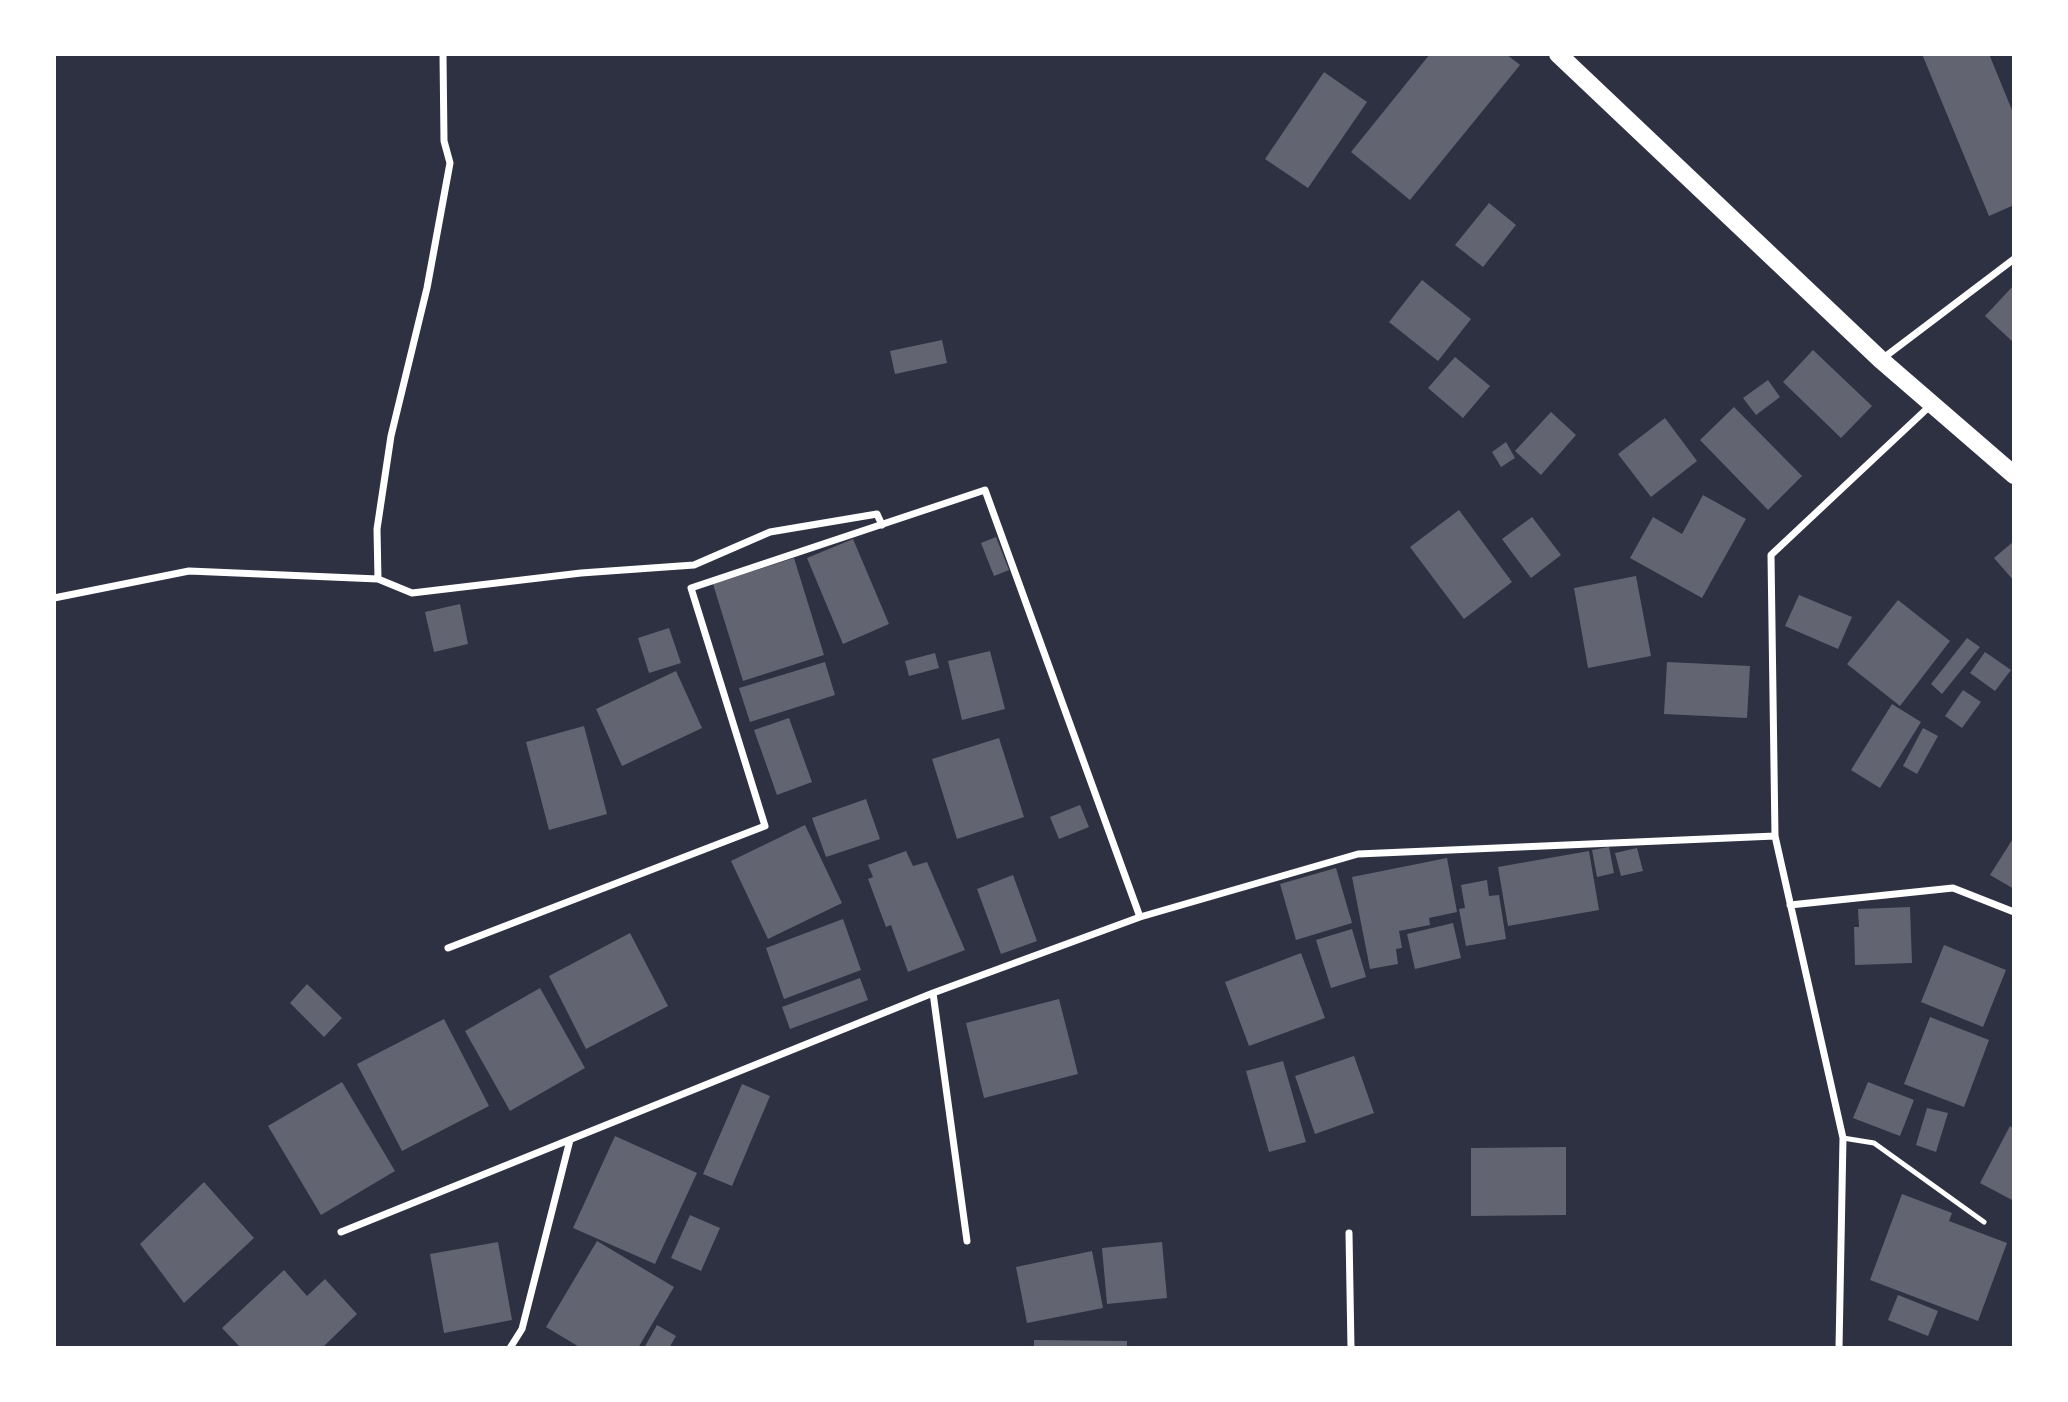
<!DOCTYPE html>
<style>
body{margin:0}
#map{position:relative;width:2068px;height:1402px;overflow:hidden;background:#2d3142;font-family:Lato,sans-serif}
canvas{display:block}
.frame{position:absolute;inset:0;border:56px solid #fff;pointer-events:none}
</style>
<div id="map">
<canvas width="2068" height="1402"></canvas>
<div class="frame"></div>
</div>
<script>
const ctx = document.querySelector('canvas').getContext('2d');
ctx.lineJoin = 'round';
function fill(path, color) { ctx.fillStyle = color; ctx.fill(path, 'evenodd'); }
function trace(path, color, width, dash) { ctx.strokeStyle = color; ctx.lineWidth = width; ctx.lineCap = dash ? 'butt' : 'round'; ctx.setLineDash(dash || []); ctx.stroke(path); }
fill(new Path2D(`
 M1430,54H1506L1520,65L1410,200L1351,152Z
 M1922,54H1989L2014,115V205L1989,216Z
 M1324,72L1367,102L1308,188L1265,159Z
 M1489,203L1516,225L1483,267L1455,245Z
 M1422,280L1471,319L1438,361L1389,322Z
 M2014,285V343L1985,316Z
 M942,340L947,363L895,374L890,351Z
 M1813,350L1872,406L1841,438L1783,382Z
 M1455,357L1490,386L1463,418L1428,388Z
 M1768,380L1780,397L1756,415L1743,398Z
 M1734,407L1802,476L1768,510L1700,440Z
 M1551,412L1576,435L1541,475L1515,451Z
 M1665,418L1697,461L1651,497L1618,454Z
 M1506,442L1515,458L1501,467L1492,452Z
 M1703,495L1746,519L1702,598L1630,558L1653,517L1682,534Z
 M1459,510L1512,582L1464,619L1410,547Z
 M1532,517L1561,555L1531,578L1502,539Z
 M996,537L1009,570L994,576L981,543Z
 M853,539L889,624L843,644L807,558Z
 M2014,541V581L1994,558Z
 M794,558L824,655L743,681L713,584Z
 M1636,576L1651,656L1588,668L1574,588Z
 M1799,595L1852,617L1838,649L1785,626Z
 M1898,600L1950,641L1900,706L1847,664Z
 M460,604L468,644L434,652L425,612Z
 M669,628L681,663L649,673L638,638Z
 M1967,638L1980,647L1942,694L1931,684Z
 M990,651L1005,709L962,720L948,661Z
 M1985,652L2011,670L1995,691L1970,673Z
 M935,653L939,668L909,676L905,661Z
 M825,662L835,695L750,722L739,688Z
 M1667,662L1750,666L1747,718L1664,714Z
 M676,671L702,728L622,766L596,709Z
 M1963,690L1981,702L1962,728L1945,716Z
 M1892,704L1921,722L1880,788L1851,770Z
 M789,718L812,782L777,795L754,730Z
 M584,726L607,814L549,830L526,742Z
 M1923,728L1938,736L1917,774L1903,766Z
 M999,738L1024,817L957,839L932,759Z
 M866,799L880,839L826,857L812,818Z
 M1080,805L1089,827L1059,839L1050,817Z
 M805,825L842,903L768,939L731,861Z
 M2014,837V889L1990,875Z
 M1609,847L1614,873L1597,877L1592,850Z
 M1637,848L1643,871L1621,876L1615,853Z
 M906,851L913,866L927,862L965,950L908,972L891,925L886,927L868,879L873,877L868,865Z
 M1589,851L1599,910L1508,926L1498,867Z
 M1447,858L1457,912L1429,918L1430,925L1399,931L1402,948L1396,949L1398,964L1370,969L1352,877Z
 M1336,868L1352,923L1296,940L1280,884Z
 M1013,875L1037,941L1001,954L977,889Z
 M1487,880L1489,896L1499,895L1506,939L1466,946L1459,909L1465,908L1461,885Z
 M1910,907L1912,963L1855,965L1854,927H1859L1858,909Z
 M843,919L861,970L784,999L766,948Z
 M1453,923L1461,958L1415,969L1407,934Z
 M1352,929L1366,977L1331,988L1316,940Z
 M630,933L668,1006L586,1049L549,976Z
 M1944,945L2006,970L1983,1027L1921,1002Z
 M1301,953L1325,1018L1249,1046L1225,982Z
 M860,978L868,1000L790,1029L782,1007Z
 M307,984L342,1018L324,1037L290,1003Z
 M540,988L585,1068L510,1111L465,1031Z
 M1059,999L1078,1074L984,1098L966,1023Z
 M1930,1017L1989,1040L1964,1107L1904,1084Z
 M444,1019L489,1106L402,1151L357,1064Z
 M1354,1056L1374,1113L1315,1134L1295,1076Z
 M1283,1061L1306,1142L1269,1152L1246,1071Z
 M342,1082L395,1171L321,1215L268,1126Z
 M1868,1082L1914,1100L1900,1136L1853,1118Z
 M742,1084L770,1096L732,1186L703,1174Z
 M1927,1108L1948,1113L1936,1152L1916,1145Z
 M2010,1126L2014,1129V1201L1980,1183Z
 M615,1136L697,1173L655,1264L573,1228Z
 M1566,1147V1215L1471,1216V1148Z
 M204,1182L254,1238L184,1303L140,1244Z
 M1902,1194L1952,1213L1949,1221L2007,1243L1978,1321L1870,1280Z
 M690,1215L720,1228L701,1271L671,1258Z
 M597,1241L674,1287L638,1348H581L546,1327Z
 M498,1242L512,1320L444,1333L430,1254Z
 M1162,1242L1167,1298L1107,1304L1102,1248Z
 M1092,1251L1103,1308L1027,1323L1016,1267Z
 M284,1270L307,1296L325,1279L357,1314L322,1348H241L222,1328Z
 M1898,1295L1938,1311L1928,1336L1888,1320Z
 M657,1325L676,1336L669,1348H644Z
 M1034,1340L1127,1341V1348H1034Z`), '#626471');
trace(new Path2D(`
 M1843,1138L1874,1143L1984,1222`), '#fff', 5);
trace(new Path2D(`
 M1882,359L2014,259
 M378,579L377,529L391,436L427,288L450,163L444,141L443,54
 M54,598L189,571L378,579L412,593L581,573L694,565L770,532L877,514L882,525
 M1790,905L1953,888L2014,912
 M448,948L765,826L691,588L985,490L1140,917
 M933,993L967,1241
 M341,1232L933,993L1140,917L1358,854L1775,836
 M1349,1233L1351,1348
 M510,1348L522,1329L570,1140
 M1839,1348L1843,1138L1775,836L1771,555L1932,404`), '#fff', 7);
trace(new Path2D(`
 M1558,54L1881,360L2014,475`), '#fff', 18);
</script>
